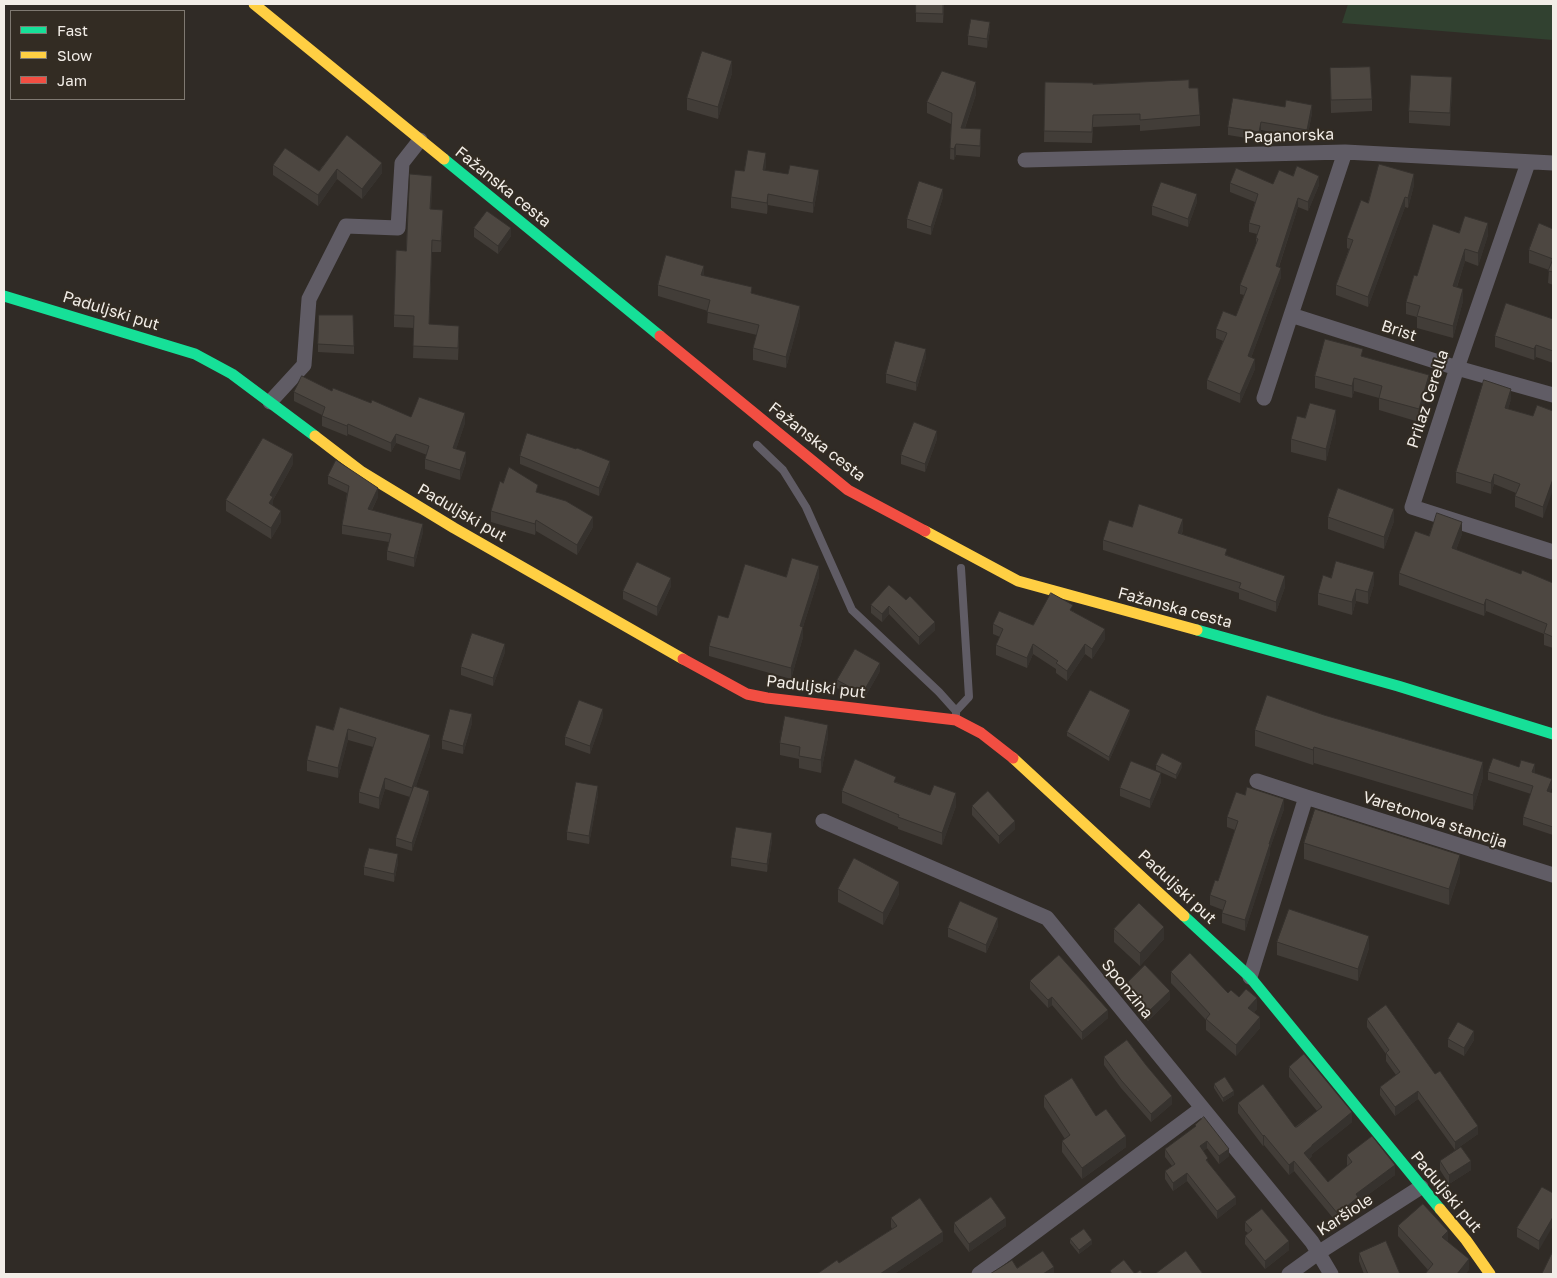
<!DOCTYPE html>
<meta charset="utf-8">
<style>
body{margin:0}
#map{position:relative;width:1557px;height:1278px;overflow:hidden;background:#302b26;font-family:"Golos Text",sans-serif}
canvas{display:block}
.frame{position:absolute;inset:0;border:5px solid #f2ede7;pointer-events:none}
.legend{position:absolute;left:10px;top:10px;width:175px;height:90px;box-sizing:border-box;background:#332c23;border:1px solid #7f7971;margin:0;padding:6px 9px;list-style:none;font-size:15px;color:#f2ede7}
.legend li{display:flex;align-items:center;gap:10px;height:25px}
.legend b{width:25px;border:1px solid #7f7971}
</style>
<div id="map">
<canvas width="1557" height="1278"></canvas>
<div class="frame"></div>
<ul class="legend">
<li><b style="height:6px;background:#16e098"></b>Fast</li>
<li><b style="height:6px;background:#ffcf43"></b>Slow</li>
<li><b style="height:6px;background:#f24e42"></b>Jam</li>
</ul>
</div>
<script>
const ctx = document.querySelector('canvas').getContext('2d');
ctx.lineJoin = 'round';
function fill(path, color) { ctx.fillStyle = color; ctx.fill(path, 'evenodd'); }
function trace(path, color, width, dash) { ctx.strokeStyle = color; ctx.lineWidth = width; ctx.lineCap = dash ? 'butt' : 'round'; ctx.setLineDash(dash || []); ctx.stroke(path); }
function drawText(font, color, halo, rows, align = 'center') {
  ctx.font = font + ' "Golos Text",sans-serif'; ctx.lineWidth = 4; ctx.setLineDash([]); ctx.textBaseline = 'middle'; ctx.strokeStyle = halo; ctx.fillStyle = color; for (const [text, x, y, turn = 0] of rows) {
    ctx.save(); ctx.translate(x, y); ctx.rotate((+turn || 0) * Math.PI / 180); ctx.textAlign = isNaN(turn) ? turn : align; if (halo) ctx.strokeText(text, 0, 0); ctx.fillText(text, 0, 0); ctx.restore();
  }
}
fill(new Path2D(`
 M1348,4H1553V40L1342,23Z`), '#314130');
trace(new Path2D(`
 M757,445L783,470L806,507L852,610L939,692L956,711V718
 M956,711L969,697L961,568`), '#605c65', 8);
trace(new Path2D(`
 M1345,152L1291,315L1457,368L1553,395
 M1025,160L1345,152L1553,163
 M1528,163L1457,368L1412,507L1553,552
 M1264,398L1291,315
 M270,402L304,365L309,299L346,226L398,228L402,163L420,140
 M1306,797L1553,875
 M823,821L1047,918L1312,1242L1331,1274
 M1250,977L1306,797L1257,781
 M979,1274L1202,1108
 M1289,1274L1318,1253L1421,1187`), '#605c65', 15);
trace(new Path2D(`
 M444,159L660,336
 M4,296L195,354L232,374L315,436
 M1197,630L1398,686L1553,734
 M1184,916L1250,977L1440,1209`), '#16e098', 11);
trace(new Path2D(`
 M254,4L444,159
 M315,436L362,472L454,528L683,659
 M925,531L1018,581L1197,630
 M1013,758L1184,916
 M1440,1209L1466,1240L1490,1274`), '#ffcf43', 11);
trace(new Path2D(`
 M660,336L848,490L925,531
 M683,659L747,694L767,698L956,720L981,733L1013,758`), '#f24e42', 11);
fill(new Path2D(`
 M916,4H944L943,23L916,22Z
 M990,30L987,48L968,45V36Z
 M1330,68L1372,99V111L1331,113Z
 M732,73L718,119L687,110V98Z
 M1045,82L1189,88L1200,115V126L1140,131V125L1093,127L1092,143L1044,142Z
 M1452,90L1450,126L1409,123V111Z
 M976,94L965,128L981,140L980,157L956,155L954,160L950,159L951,124L927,113V102Z
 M1312,113L1307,139L1261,130L1259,140L1228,135V127Z
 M347,135L382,173L362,199L337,179L318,206L273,175V165L319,171Z
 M766,164L765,171L819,181L813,213L768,205L767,214L731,208V197L744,171Z
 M1293,176L1319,185L1308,211L1298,207L1279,267L1281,277L1251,358L1255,369L1240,403L1207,389V380L1223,341L1216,338V329L1236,316L1244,295L1240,294V285L1256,244V238L1257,234L1249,232V223L1255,202L1230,192V183L1273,184Z
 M1414,185L1408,208L1405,207L1368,307L1336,295V285L1349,249L1347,248V238L1368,203Z
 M432,187L431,209L443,222L441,252H432L429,324L459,337L458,360L413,358L414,328L394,327V315L406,251Z
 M943,197L931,235L907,228V219Z
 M1197,202L1188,227L1152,215V206Z
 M474,228L511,236L498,254L474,237Z
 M1553,229V285L1548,283L1549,270L1529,263V250Z
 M1459,233L1488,235L1478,266L1465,261L1457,287L1463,301L1453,338L1417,328V317L1406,314V302L1417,276Z
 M704,276L752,293L800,317L786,368L753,360V348L757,335L707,323L708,311L658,296V285Z
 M1553,319V363L1536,357L1534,360L1495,347V336Z
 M318,344L354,346V354L318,352Z
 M926,357L916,391L886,383V374Z
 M1363,357L1429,388L1419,422L1379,410V398L1354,391L1352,398L1315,388V376Z
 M332,391L411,417L465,423L456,449L466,462L460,480L425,469V459L427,455L396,443L391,452L348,434L347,436L322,426V415L294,401V392Z
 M1511,399L1508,409L1533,416L1553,411L1543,518L1515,507V496L1516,493L1494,484L1491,494L1456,483V472Z
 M1305,418L1336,422L1326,461L1291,452V439Z
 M937,439L925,472L901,464V455Z
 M520,456L610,469L599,496L520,464Z
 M293,464L273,500V506L281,522L271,539L226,511V500Z
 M328,476L378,497L372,510L423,532L414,567L387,560V551L389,542L342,534V525L347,493L328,484Z
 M538,493L593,527L577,555L536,531L535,535L491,522V511Z
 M1328,517L1394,521L1384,549L1328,529Z
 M1132,527L1183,529L1182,534L1227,555L1285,587L1276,612L1239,599V593L1103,550V540Z
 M1462,534L1456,550L1521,574L1553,583V648L1544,645V634L1486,611L1484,616L1399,585V573L1429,536Z
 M786,577H819L803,627V637L791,679L709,656V646L728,618Z
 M1374,584L1368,604L1356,601L1352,615L1318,605V593Z
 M889,585L935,630L919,645L889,614L882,622L871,613V605Z
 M671,586L657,616L623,599V591Z
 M1073,611L1105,639L1092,659L1085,654L1067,681L1056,673V669L1033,654L1027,668L996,655V645L1000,637L993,634V624L1033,625Z
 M505,652L493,686L461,675V667Z
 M880,671L865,697L850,695L837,688V680Z
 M340,707L430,746L416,786L429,799L412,851L396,846V838L410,797L385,789L379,809L359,803V792L373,747L348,740L338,778L307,771V760L333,730Z
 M1130,714L1109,761L1067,736V732Z
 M603,717L590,754L565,745V737Z
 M472,723L463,754L442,749V740Z
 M1255,730L1483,777L1473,810L1314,763L1313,765L1255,746Z
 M828,737L821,773L799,768V759L780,755V743Z
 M1156,765L1182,767L1176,779L1156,770Z
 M1519,767L1535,772L1534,773L1552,787L1550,792L1553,793V835L1523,825V817L1531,794L1488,780V772Z
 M896,782L930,795L956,806L942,845L898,829V827L842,803V791Z
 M1161,782L1150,808L1120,796V788Z
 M598,795L589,844L567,840V832Z
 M972,806L1015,829L999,844L972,815Z
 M1284,809L1270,848V854L1245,931L1222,923V913L1223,910L1210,905V895L1218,881L1235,830L1227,827V817Z
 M772,841L767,872L731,866V858Z
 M1304,843L1460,872L1449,905L1304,859Z
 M398,863L394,882L364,875V867Z
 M838,889L899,894L883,925L838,902Z
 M998,926L986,953L948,937V928Z
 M1114,929L1164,939L1140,966L1114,942Z
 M1277,942L1369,948L1358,981L1277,955Z
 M1171,972L1239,997L1257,1009L1254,1012L1260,1028L1236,1056L1206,1030V1020L1171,983Z
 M1030,981L1108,1018L1082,1040L1052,1005L1048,1008L1030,989Z
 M1123,987L1170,999L1148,1021L1123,995Z
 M1367,1019L1478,1134L1455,1150L1418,1099L1395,1116L1380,1095V1087L1396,1075L1386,1061V1054L1367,1027Z
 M1448,1039L1474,1040L1464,1056L1448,1047Z
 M1104,1057L1172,1104L1151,1122L1121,1088L1104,1065Z
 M1289,1067L1352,1122L1312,1154V1156L1309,1159L1328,1182L1347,1166V1155L1395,1175L1358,1202V1207L1338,1224L1294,1171L1289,1175L1264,1145L1263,1146L1238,1113V1103L1295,1127L1317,1111L1289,1077Z
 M1214,1084L1234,1095L1223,1102L1214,1088Z
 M1044,1096L1126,1147L1082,1179L1062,1152V1141L1065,1139L1044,1107Z
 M1195,1125L1229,1156L1219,1164L1207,1148L1203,1151L1208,1162L1236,1204L1217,1219L1187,1181L1173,1191L1165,1179V1171L1172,1166L1165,1157V1149L1195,1127Z
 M1440,1161L1471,1170L1449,1184L1440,1170Z
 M1542,1187L1539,1250L1517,1237V1228Z
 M891,1218L943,1241L894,1274H817L839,1263L892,1229L891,1227Z
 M1245,1222L1289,1250L1265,1269L1245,1244V1236L1248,1233L1245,1231Z
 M954,1223L1006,1226L969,1252L954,1232Z
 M1398,1226L1448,1242L1469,1270H1428L1398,1236Z
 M1070,1239L1092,1244L1079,1254L1070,1243Z
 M1359,1253L1400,1274H1364L1359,1261Z`), '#423d38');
fill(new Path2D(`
 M990,22V30L987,48V39Z
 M732,61V73L718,119V107Z
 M1452,77V90L1450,126V113Z
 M976,82V94L961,139V128Z
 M1312,105V113L1307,139V130Z
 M1261,122V130L1259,140V132Z
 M981,129V140L980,157V146Z
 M956,144V155L954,160V149Z
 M766,153V164L763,181V170Z
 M382,163V173L362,199V189Z
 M337,169V179L318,206V195Z
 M819,170V181L813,213V203Z
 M1414,174V185L1408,208V198Z
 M432,176V187L430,221V209Z
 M1319,176V185L1308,211V202Z
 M943,189V197L931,235V227Z
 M768,194V205L767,214V203Z
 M1197,194V202L1188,227V219Z
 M1405,197V207L1368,307V297Z
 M1298,198V207L1276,275V266Z
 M443,210V222L441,252V241Z
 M1488,223V235L1478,266V253Z
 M511,228V236L498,254V246Z
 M1465,249V261L1453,298V286Z
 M704,266V277L701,275Z
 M1281,268V277L1248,366V356Z
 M1463,289V301L1453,338V326Z
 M800,306V317L786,368V357Z
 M1536,345V357L1534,360V349Z
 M926,349V357L916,391V383Z
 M1255,359V369L1240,403V394Z
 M1429,375V388L1419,422V409Z
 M1354,378V391L1352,398V386Z
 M1511,389V399L1505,419V408Z
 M1336,410V422L1326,461V449Z
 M465,413V423L453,458V448Z
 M348,424V434L347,436V426Z
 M937,431V439L925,472V464Z
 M396,434V443L391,452V443Z
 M466,452V462L460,480V470Z
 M293,454V464L273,500V507L269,503L270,495Z
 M610,461V469L599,496V488Z
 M1494,474V484L1491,494V483Z
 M1553,479V490L1543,518V507Z
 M378,488V497L368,517V509Z
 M1394,509V521L1384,549V537Z
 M281,511V522L271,539V528Z
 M593,517V527L577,555V545Z
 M1183,519V529L1178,544V533Z
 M536,520V531L535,535V524Z
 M1462,522V534L1452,560V548Z
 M423,524V532L414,567V558Z
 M819,566V577L800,636V626Z
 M1374,572V584L1368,604V592Z
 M1285,576V587L1276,612V602Z
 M671,578V586L657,616V607Z
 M1356,589V601L1352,615V602Z
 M1486,599V611L1484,616V605Z
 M889,606V614L882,622V614Z
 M935,622V630L919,645V637Z
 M803,627V637L791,679V668Z
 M1105,629V639L1092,659V649Z
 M505,644V652L493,686V678Z
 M1033,644V654L1027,668V658Z
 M1085,644V654L1067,681V671Z
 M880,663V671L865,697V689Z
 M603,709V717L590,754V746Z
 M1130,710V714L1109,761V757Z
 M472,714V723L463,754V746Z
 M828,725V737L821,773V760Z
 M348,729V740L338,778V768Z
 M430,735V746L412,798V788Z
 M1314,747V763L1313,765V750Z
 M1483,762V777L1473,810V795Z
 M1182,763V767L1176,779V775Z
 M1535,764V772L1532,781V772Z
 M1161,773V782L1150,808V800Z
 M385,778V789L379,809V798Z
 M1552,779V787L1547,800V791Z
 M598,786V795L589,844V836Z
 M429,791V799L412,851V843Z
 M956,793V806L942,845V833Z
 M1284,799V809L1270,848V854L1245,931V920L1269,844Z
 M1015,821V829L999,844V836Z
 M772,833V841L767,872V864Z
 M398,854V863L394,882V874Z
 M1460,855V872L1449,905V889Z
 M899,882V894L883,925V913Z
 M998,918V926L986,953V945Z
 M1164,927V939L1140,966V953Z
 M1369,936V948L1358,981V969Z
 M1170,991V999L1148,1021V1012Z
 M1052,997V1005L1048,1008V1000Z
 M1257,998V1009L1248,1019V1008Z
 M1108,1010V1018L1082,1040V1032Z
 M1260,1017V1028L1236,1056V1045Z
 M1474,1031V1040L1464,1056V1048Z
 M1234,1091V1095L1223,1102V1098Z
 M1418,1091V1099L1395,1116V1107Z
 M1172,1096V1104L1151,1122V1114Z
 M1352,1112V1122L1312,1154V1156L1304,1163V1153L1312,1145Z
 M1478,1126V1134L1455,1150V1142Z
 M1264,1135V1145L1263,1146V1136Z
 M1126,1136V1147L1082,1179V1168Z
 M1207,1141V1148L1200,1154V1146Z
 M1229,1149V1156L1219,1164V1156Z
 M1294,1161V1171L1289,1175V1165Z
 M1471,1161V1170L1449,1184V1175Z
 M1395,1165V1175L1358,1202V1207L1338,1224V1214L1356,1194Z
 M1187,1173V1181L1173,1191V1183Z
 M1236,1197V1204L1217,1219V1211Z
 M1553,1217V1226L1539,1250V1241Z
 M1006,1218V1226L969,1252V1244Z
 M1448,1231V1242L1442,1237Z
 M943,1232V1241L894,1274H880Z
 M1092,1240V1244L1079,1254V1250Z
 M1289,1241V1250L1265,1269V1261Z
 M1469,1259V1270L1466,1274H1457Z
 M1054,1267V1274H1043Z`), '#36322e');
const building = new Path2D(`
 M916,4H943V14L916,13Z
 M971,19L990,22L987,39L968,36Z
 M702,51L732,61L718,107L687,98Z
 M1370,67L1372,99L1331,100L1330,68Z
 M942,71L976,82L961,128L981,129L980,146L956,144L954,149L950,148L952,113L927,102Z
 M1411,75L1452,77L1450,113L1409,111Z
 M1189,80V88H1198L1200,115L1140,120V114L1093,115L1092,132L1044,131L1045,82L1093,83V84Z
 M1233,98L1285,107L1286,100L1312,105L1307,130L1261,122L1259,132L1228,127Z
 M347,135L382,163L362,189L337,169L318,195L273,165L285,148L319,171Z
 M748,150L766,153L763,170L788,174L790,165L819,170L813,203L768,194L767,203L731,197L735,170L744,171Z
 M1379,164L1414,174L1408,198L1405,197L1368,297L1336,285L1353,240L1347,238L1361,200L1368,203Z
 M1297,166L1319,176L1308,202L1298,198L1276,266L1281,268L1248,356L1255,359L1240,394L1207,380L1227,333L1216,329L1223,311L1236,316L1247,288L1240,285L1258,239L1256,238L1260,226L1249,223L1258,194L1230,183L1236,168L1273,184L1279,170L1293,176Z
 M410,174L432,176L430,209L443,210L441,241L432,240L429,324L459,326L458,348L413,346L414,316L394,315L396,250L406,251Z
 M919,181L943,189L931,227L907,219Z
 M1161,182L1197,194L1188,219L1152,206Z
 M487,211L511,228L498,246L474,228Z
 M1465,216L1488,223L1478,253L1465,249L1453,286L1463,289L1453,326L1417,316L1420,306L1406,302L1414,275L1417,276L1433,224L1459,233Z
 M1539,223L1553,229V272L1548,271L1553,259L1529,250Z
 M666,255L704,266L701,275L752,287L751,293L800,306L786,357L753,348L759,325L707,312L710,300L658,285Z
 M1506,303L1553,319V351L1536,345L1534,349L1495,336Z
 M319,315H353L354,346L318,344Z
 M1325,339L1363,349L1361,356L1429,375L1419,409L1379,398L1382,386L1354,378L1352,386L1315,376Z
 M895,341L926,349L916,383L886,374Z
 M302,376L332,391L333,388L371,403L372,400L411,417L419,397L465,413L453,448L466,452L460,470L425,459L429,446L396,434L391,443L348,424L347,426L322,416L325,407L294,392Z
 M1484,380L1511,389L1505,408L1533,416L1537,405L1553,411V479L1543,507L1515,496L1520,484L1494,474L1491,483L1456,472Z
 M1310,403L1336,410L1326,449L1291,439L1297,416L1305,418Z
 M914,422L937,431L925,464L901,455Z
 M527,433L576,449L577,448L610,461L599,488L520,456Z
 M263,438L293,454L270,495L273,497L269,503L281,511L271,528L226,500Z
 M336,460L378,488L368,509L423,524L414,558L387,551L391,534L342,525L349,486L328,476Z
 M509,467L538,485L536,492L566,501L593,517L577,545L536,520L535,524L491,511L500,481L503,483Z
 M1338,488L1394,509L1384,537L1328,517Z
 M1139,504L1183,519L1178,533L1227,549L1225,555L1285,576L1276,602L1239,588L1241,583L1103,540L1109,520L1132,527Z
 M1437,513L1462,522L1452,548L1521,574L1522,570L1553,583V637L1544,633L1547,624L1486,599L1484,605L1399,573L1415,531L1429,536Z
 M792,558L819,566L800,626L803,627L791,668L709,646L718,615L728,618L745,564L786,577Z
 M1336,561L1374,572L1368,592L1356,589L1352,602L1318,593L1323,575L1331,578Z
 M637,562L671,578L657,607L623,591Z
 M889,585L906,600L910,596L935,622L919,637L889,606L882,614L871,605Z
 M1051,593L1073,605L1070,610L1105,629L1092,649L1085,644L1067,671L1056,663L1058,661L1033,644L1027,658L996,645L1003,629L993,624L999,611L1033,625Z
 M472,633L505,644L493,678L461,667Z
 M855,649L880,663L865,689L850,687L837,680Z
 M1090,690L1130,710L1109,757L1067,732Z
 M1267,695L1324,715L1483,762L1473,795L1314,747L1313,750L1255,730Z
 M579,700L603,709L590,746L565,737Z
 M340,707L430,735L412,788L385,778L379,798L359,792L376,738L348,729L338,768L307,760L316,725L333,730Z
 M450,709L472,714L463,746L442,740Z
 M785,716L828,725L821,760L799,756L800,747L780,743Z
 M1162,753L1182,763L1176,775L1156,765Z
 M1493,758L1519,767L1521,760L1535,764L1532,772L1552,779L1547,791L1553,793V827L1523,817L1533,786L1488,772Z
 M855,759L896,777L894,782L930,795L934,785L956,793L942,833L898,817L899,815L842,791Z
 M1131,761L1161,773L1150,800L1120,788Z
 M576,782L598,786L589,836L567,832Z
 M414,786L429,791L412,843L396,838Z
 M1247,787L1284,799L1269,844H1270L1245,920L1222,913L1226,901L1210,895L1215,880L1218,881L1238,821L1227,817L1236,792L1245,795Z
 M988,791L1015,821L999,836L972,806Z
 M1315,809L1460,855L1449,889L1304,843Z
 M736,827L772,833L767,864L731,858Z
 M369,848L398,854L394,874L364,867Z
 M854,858L899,882L883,913L838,889Z
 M960,901L998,918L986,945L948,928Z
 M1139,903L1164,927L1140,953L1114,929Z
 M1289,909L1369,936L1358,969L1277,942Z
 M1190,953L1228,993L1231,990L1239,997L1246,989L1257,998L1248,1008L1260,1017L1236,1045L1206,1019L1210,1014L1171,972Z
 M1059,955L1108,1010L1082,1032L1052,997L1048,1000L1030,981Z
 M1145,965L1170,991L1148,1012L1123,987Z
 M1386,1005L1435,1074L1440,1071L1478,1126L1455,1142L1418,1091L1395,1107L1380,1087L1400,1072L1386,1053L1389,1050L1367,1019Z
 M1458,1022L1474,1031L1464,1048L1448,1039Z
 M1127,1040L1146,1065L1172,1096L1151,1114L1121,1080L1104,1057Z
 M1304,1054L1352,1112L1312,1145V1146L1304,1153L1328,1182L1352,1162L1347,1155L1372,1136L1395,1165L1356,1194L1358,1197L1338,1214L1294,1161L1289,1165L1264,1135L1263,1136L1238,1103L1263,1084L1295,1127H1297L1322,1107L1289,1067Z
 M1225,1077L1234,1091L1223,1098L1214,1084Z
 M1072,1078L1096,1116L1106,1109L1126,1136L1082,1168L1062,1141L1070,1135L1044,1096Z
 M1204,1117L1229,1149L1219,1156L1207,1141L1200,1146L1208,1158L1206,1160L1236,1197L1217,1211L1187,1173L1173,1183L1165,1171L1175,1164L1165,1149L1196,1126L1195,1125Z
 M1461,1147L1471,1161L1449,1175L1440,1161Z
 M1542,1187L1553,1193V1217L1539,1241L1517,1228Z
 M991,1197L1006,1218L969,1244L954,1223Z
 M920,1198L943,1232L880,1274H817L837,1260L839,1263L897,1226L891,1218Z
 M1423,1204L1448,1231L1442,1237L1469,1259L1457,1274H1425L1433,1264L1398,1226Z
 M1262,1209L1289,1241L1265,1261L1245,1236L1252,1230L1245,1222Z
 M1084,1229L1092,1240L1079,1250L1070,1239Z
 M1386,1241L1400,1274H1368L1359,1253Z
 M1043,1251L1054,1267L1043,1274H990L1012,1260L1017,1268Z
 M1186,1251L1203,1274H1155Z
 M1553,1251V1274H1542Z
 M1124,1260L1135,1274L1140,1270L1143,1274H1112L1110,1271Z`);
fill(building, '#4d4741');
trace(building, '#36322e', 1);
drawText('16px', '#f2ede7', '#332c23', [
 ["Paganorska",1289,136,-2],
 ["Fažanska cesta",503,187,39],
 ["Paduljski put",111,311,17],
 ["Brist",1399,331,18],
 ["Prilaz Cerella",1428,399,-72],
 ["Fažanska cesta",817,442,38],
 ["Paduljski put",462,513,30],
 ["Fažanska cesta",1175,608,15],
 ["Paduljski put",816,687,7],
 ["Varetonova stancija",1435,820,18],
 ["Paduljski put",1177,887,43],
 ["Sponzina",1127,989,51],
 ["Paduljski put",1446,1192,50],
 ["Karšiole",1345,1215,-33]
]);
</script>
